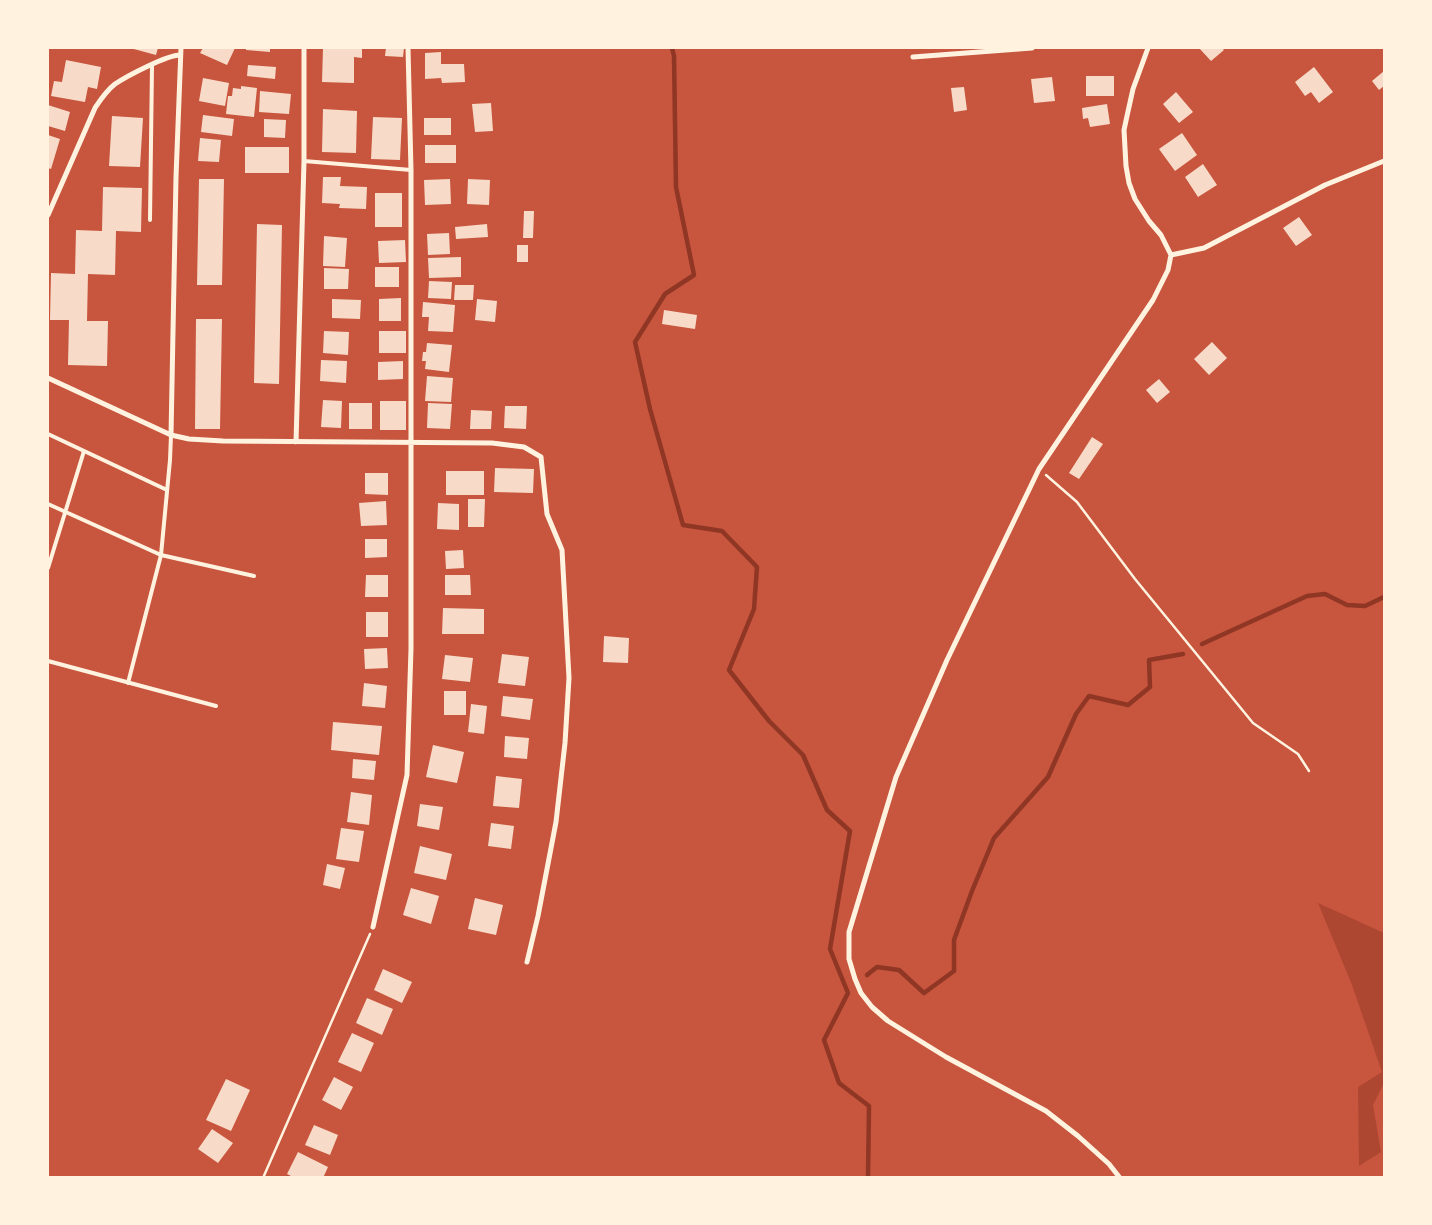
<!DOCTYPE html>
<style>
body{margin:0}
#map{position:relative;width:1432px;height:1225px;overflow:hidden;background:#c8553d;font-family:Merriweather,serif}
canvas{display:block}
.frame{position:absolute;inset:0;border:49px solid #fff3e0;pointer-events:none}
</style>
<div id="map">
<canvas width="1432" height="1225"></canvas>
<div class="frame"></div>
</div>
<script>
const ctx = document.querySelector('canvas').getContext('2d');
ctx.lineJoin = 'round';
function fill(path, color) { ctx.fillStyle = color; ctx.fill(path, 'evenodd'); }
function trace(path, color, width, dash) { ctx.strokeStyle = color; ctx.lineWidth = width; ctx.lineCap = dash ? 'butt' : 'round'; ctx.setLineDash(dash || []); ctx.stroke(path); }
fill(new Path2D(`
 M1318,903L1384,933V1083L1373,1105L1381,1152L1359,1166L1358,1087L1382,1072L1352,985Z`), '#ae4732');
trace(new Path2D(`
 M672,48L674,56L676,187L694,275L665,294L635,342L650,409L683,525L722,531L757,567L754,609L729,670L769,721L803,755L827,810L850,831L830,949L848,993L824,1040L839,1083L869,1106L868,1178
 M1202,644L1307,596L1325,594L1347,605L1365,606L1384,597
 M867,975L877,967L899,970L924,993L954,971V940L972,891L994,838L1048,777L1076,714L1089,696L1128,705L1150,687L1149,660L1183,654`), '#8f3625', 4.5);
fill(new Path2D(`
 M130,48H158L156,55Z
 M203,48H235L227,65L200,53Z
 M246,48H270V52L246,50Z
 M323,48H362V58L354,57V83L322,82Z
 M386,48H404L403,57L385,56Z
 M1199,48H1222L1224,50L1211,61Z
 M441,52V64H464L465,82L442,83L441,78L425,79V53Z
 M66,60L101,67L97,89L88,87L85,102L51,96L54,81L62,82Z
 M248,65L276,67L275,79L247,76Z
 M1314,67L1333,92L1319,103L1311,92L1305,96L1295,82Z
 M1384,71V86L1379,90L1372,81Z
 M1086,76H1114V96H1086Z
 M1052,77L1055,101L1034,103L1031,79Z
 M203,78L229,83L225,106L199,101Z
 M241,86L257,88L254,117L226,114L228,96H232L233,88L241,89Z
 M964,87L967,110L954,112L951,88Z
 M260,91L291,94L289,114L259,112Z
 M1176,92L1193,112L1179,123L1163,104Z
 M491,103L493,131L475,132L472,104Z
 M1107,104L1110,124L1090,127L1088,118L1083,119L1082,108Z
 M48,105L70,112L65,131L48,126Z
 M323,109L357,111L356,153L322,152Z
 M203,115L234,119L232,136L201,132Z
 M112,116L143,118L140,167L109,166Z
 M373,117L402,118L400,160L371,159Z
 M424,118H451V135H424Z
 M264,119L286,120L285,138L264,137Z
 M1182,133L1197,155L1175,171L1159,149Z
 M48,135L60,139L51,169L48,168Z
 M200,138L221,140L219,162L198,161Z
 M425,145H456V163H425Z
 M245,147H289V173H245Z
 M1203,164L1217,185L1198,197L1185,177Z
 M323,177H341L340,186L367,187L366,209L339,208L340,204L322,203Z
 M199,179H224L222,285H197Z
 M450,179L451,204L425,205L424,180Z
 M468,179L490,180L489,205L467,204Z
 M103,187L142,188L141,232L116,231L115,275L88,274L87,321H108L107,366L68,365L69,320H50L51,273L75,274L76,230L102,231Z
 M375,193H402V227H375Z
 M524,211H534L533,238H523Z
 M1299,217L1312,235L1296,246L1283,228Z
 M257,224L282,225L279,384L254,383Z
 M487,224L488,237L456,239L455,227Z
 M449,233L450,254L428,255L427,234Z
 M324,236L347,238L345,267L323,266Z
 M405,240L406,262L379,263L378,241Z
 M517,245H528V262H517Z
 M461,257V277L429,278L428,258Z
 M375,267H399V287H375Z
 M324,268L349,269L348,289H324Z
 M429,281L452,282L451,299L428,298Z
 M455,285H474L473,300H454Z
 M401,298V321H379V299Z
 M332,299L361,300L360,319L332,318Z
 M477,299L497,301L495,322L475,320Z
 M423,302L455,305L453,332L428,331L429,317H422Z
 M664,310L697,315L695,329L662,324Z
 M196,319H222L220,429H195Z
 M324,331L349,332L348,355L323,353Z
 M379,331H406V353H379Z
 M1212,342L1227,358L1209,375L1194,359Z
 M427,343L452,345L449,372L425,369L426,361H422L423,352H426Z
 M321,360L347,361L346,383L320,381Z
 M403,361V379L378,380V362Z
 M427,376L453,378L451,402L425,401Z
 M1159,379L1170,392L1157,403L1146,390Z
 M323,400L342,401L341,428L321,427Z
 M380,401H406V430H380Z
 M349,403H372V429H349Z
 M428,403L452,404L450,429L427,428Z
 M505,406H527L526,429L504,428Z
 M471,410L492,411L491,429H470Z
 M1092,437L1103,444L1079,479L1069,473Z
 M495,468L534,469L533,493L494,492Z
 M446,471H484V495H446Z
 M365,473H388V495L365,494Z
 M468,499H485L484,527H468Z
 M386,501L387,525L361,526L359,503Z
 M438,503L459,504V530L437,529Z
 M365,539H387V557L365,558Z
 M463,550L464,568L446,569L445,551Z
 M366,575H388V597H365Z
 M445,575H470L471,595H445Z
 M443,608L484,609V634H442Z
 M366,612H388V637H366Z
 M604,636L629,638L628,663L603,662Z
 M387,648L388,668L365,669L364,649Z
 M502,654L529,657L525,686L498,683Z
 M445,655L473,658L470,682L442,679Z
 M364,683L387,686L385,708L362,706Z
 M444,691H466V715H444Z
 M503,696L533,699L530,720L501,716Z
 M471,704L487,706L484,734L468,732Z
 M333,722L382,726L379,755L331,750Z
 M505,736L529,738L527,759L504,757Z
 M433,745L464,752L457,783L426,777Z
 M353,759L376,761L374,780L352,778Z
 M496,776L522,779L519,808L493,806Z
 M351,792L372,795L369,825L347,822Z
 M420,804L443,807L439,830L417,826Z
 M491,823L514,826L511,849L488,846Z
 M341,828L364,831L359,862L336,859Z
 M420,846L452,854L446,880L414,873Z
 M327,864L345,868L340,889L323,885Z
 M411,888L439,896L431,924L403,915Z
 M475,898L503,905L496,935L468,929Z
 M383,969L412,982L402,1003L374,990Z
 M367,998L393,1009L382,1035L356,1023Z
 M352,1033L374,1043L361,1072L338,1062Z
 M334,1077L353,1087L341,1110L322,1100Z
 M226,1079L250,1090L231,1131L206,1120Z
 M314,1125L338,1135L330,1155L305,1145Z
 M212,1129L233,1143L218,1163L198,1149Z
 M298,1152L328,1167L323,1178H295L287,1174Z`), '#f7dbc8');
trace(new Path2D(`
 M1046,475L1077,502L1135,579L1253,723L1298,754L1309,771
 M263,1178L370,934`), '#fff3e0', 2.5);
trace(new Path2D(`
 M304,161L411,170
 M150,220L152,66
 M48,434L167,490
 M48,504L161,555L254,576
 M48,568L84,451
 M48,661L216,706
 M128,683L161,555L170,460L171,435`), '#fff3e0', 4);
trace(new Path2D(`
 M913,57L1032,48
 M48,215L95,108C101,99 106,91 115,84C127,76 167,55 180,55
 M1171,255L1204,248L1325,185L1384,161
 M48,378L171,435L189,439L223,441L492,443L524,447L541,457L547,514L562,550L569,678L565,743L556,822L538,916L527,962
 M171,435L176,177L181,48
 M296,442L304,161V48
 M373,927L407,775L411,649V170L408,48
 M1120,1178L1109,1164L1078,1136L1046,1111L946,1057L888,1021L872,1007L861,993L855,979L849,959V932L896,777L947,660L1039,469L1153,300L1168,270L1171,255L1161,235L1149,221L1135,199L1129,183L1126,166L1124,130L1127,116L1133,89L1148,48`), '#fff3e0', 5);
</script>
